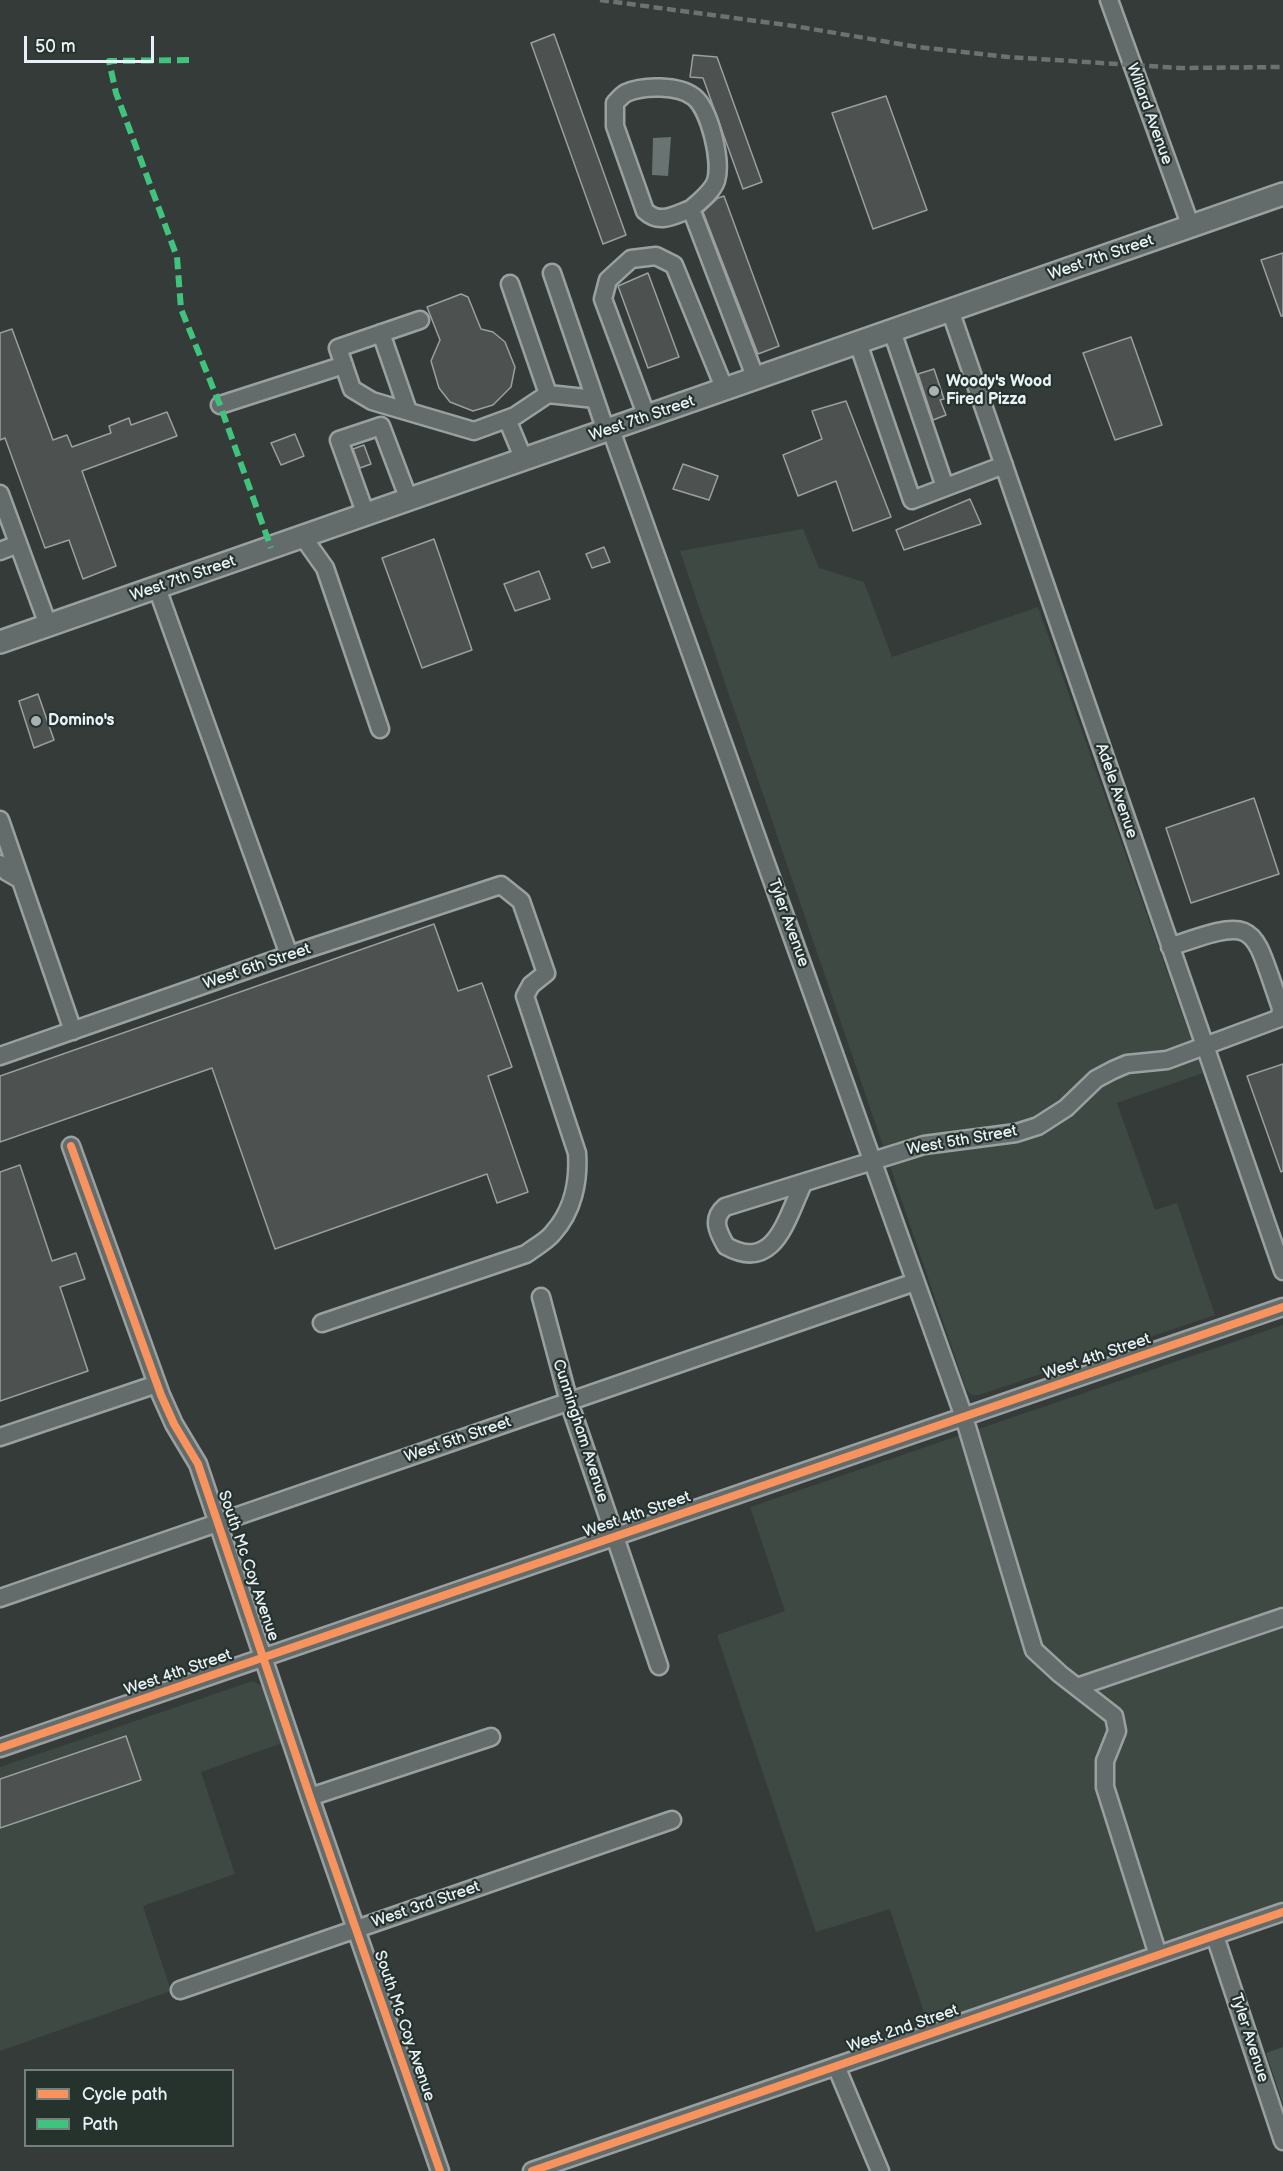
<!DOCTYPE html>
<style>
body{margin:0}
#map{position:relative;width:1283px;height:2171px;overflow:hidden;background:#353b38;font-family:"Balsamiq Sans",sans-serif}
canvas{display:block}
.legend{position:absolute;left:24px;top:2069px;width:210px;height:78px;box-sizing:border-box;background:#26332d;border:2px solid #747f7e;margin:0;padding:8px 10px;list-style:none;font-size:18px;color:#e8f1f8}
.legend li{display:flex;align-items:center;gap:12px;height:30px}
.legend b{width:30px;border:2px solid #747f7e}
.scale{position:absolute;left:24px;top:36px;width:130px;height:27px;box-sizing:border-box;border:3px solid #e8f1f8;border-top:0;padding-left:8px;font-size:18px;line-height:21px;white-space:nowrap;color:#e8f1f8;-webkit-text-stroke:4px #26332d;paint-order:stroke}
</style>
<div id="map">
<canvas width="1283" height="2171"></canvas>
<ul class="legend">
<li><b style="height:8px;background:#f8935d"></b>Cycle path</li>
<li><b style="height:8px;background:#40c37c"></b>Path</li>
</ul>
<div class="scale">50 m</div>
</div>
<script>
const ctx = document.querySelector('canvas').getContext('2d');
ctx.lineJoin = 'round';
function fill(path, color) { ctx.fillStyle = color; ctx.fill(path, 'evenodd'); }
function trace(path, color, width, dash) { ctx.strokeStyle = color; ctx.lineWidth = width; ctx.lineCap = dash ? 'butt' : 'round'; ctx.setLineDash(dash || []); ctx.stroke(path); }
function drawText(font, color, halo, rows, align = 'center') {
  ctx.font = font + ' "Balsamiq Sans",sans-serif'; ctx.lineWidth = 4.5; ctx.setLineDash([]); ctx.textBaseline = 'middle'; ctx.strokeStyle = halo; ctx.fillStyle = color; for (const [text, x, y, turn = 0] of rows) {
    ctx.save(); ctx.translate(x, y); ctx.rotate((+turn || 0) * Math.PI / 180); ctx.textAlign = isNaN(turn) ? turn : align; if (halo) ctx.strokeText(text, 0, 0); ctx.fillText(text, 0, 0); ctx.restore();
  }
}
fill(new Path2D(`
 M803,529L819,568L864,582L892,657L1038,607L1203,1073L1117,1103L1155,1210L1177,1203L1215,1315L979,1395H971L966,1389L680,551Z
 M1283,1325V1901L928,2025L890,1909L816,1932L717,1635L785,1611L750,1507Z
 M253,1681L262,1686L282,1743L201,1772L235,1874L143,1906L171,1991L0,2051V1767Z`), '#3e4944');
fill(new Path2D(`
 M1283,2047V2104L1266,2053Z`), '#46524e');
fill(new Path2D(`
 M671,137L668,176L652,175L653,138Z`), '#687372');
const building = new Path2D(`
 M554,34L626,235L603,244L531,43Z
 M693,55L717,57L762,182L743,189L703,78L690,77Z
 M886,96L927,210L873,229L832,113Z
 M724,196L779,346L758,354L703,212L718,198Z
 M1283,253V316H1281L1261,260Z
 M648,273L679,357L648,368L618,286Z
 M461,294L468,297L481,329L493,332L505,342L515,367L511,387L493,405L473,411L450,402L439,388L431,361L440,340L427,307Z
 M12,329L53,440L67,435L72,447L111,433L109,426L129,418L131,425L167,412L177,436L82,471L116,566L83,579L69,540L45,548L5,438L0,440V333Z
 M1131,337L1162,425L1115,440L1083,353Z
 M934,369L944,399L940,400L946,415L933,420L918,374Z
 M846,401L891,517L853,531L836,481L798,496L783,455L822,439L812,411Z
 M295,434L304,456L281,465L271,443Z
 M364,445L371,464L360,468L353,449Z
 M683,464L718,476L709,500L673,489Z
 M970,499L981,524L904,550L896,530Z
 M434,539L472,650L422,668L382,558Z
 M604,547L610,562L592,568L586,554Z
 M539,571L550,599L515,611L504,584Z
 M38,694L54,740L34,748L19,701Z
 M1254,798L1279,874L1191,903L1166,828Z
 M434,924L458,991L482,983L512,1067L488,1076L528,1192L497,1203L487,1174L275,1249L212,1068L0,1142V1076Z
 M1283,1064V1171L1281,1172L1247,1076Z
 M20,1165L52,1261L76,1253L85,1279L60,1287L88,1371L0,1401V1172Z
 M126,1736L141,1780L0,1828V1779Z`);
fill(building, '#4d5250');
trace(building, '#9a9f9f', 1.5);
const minor = new Path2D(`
 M1109,0L1191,227
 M691,209C674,215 660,225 645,211L615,126V103C618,100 622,95 626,93C643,85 679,85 694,97C710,110 722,161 716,181C712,192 700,201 691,209L756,379
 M552,273L606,431
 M510,284L548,394L595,399
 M950,310L1283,1271
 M420,320L338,348L352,389L372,401L474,431L515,416L548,394
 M892,331L945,487
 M381,333L408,411
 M858,343L912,500L1004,465
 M220,405L344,365
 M647,417L603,299L608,280L631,259L656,256L674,265L725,390
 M507,419L524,460
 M611,430L964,1417L1034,1650L1060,1674L1114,1716L1117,1731L1105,1761V1787L1158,1955
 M0,494L48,625
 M366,515L339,440L381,426L409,500
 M303,537L325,568L380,729
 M0,551L18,544
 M157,588L289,955
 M0,820L73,1031
 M0,864L7,872L21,880
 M0,1056L289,955L501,885L521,901L546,973L531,985L525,996L577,1153C579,1181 573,1211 553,1233C547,1241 535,1247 526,1254L322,1323
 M71,1146L161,1395L174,1424L198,1464L310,1797L440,2171
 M803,1184C786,1219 775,1273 726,1246C718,1232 711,1219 725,1207L924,1145L1016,1133L1038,1126L1066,1108L1096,1079L1113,1070L1127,1064L1167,1060L1280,1018L1281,1008C1251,924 1260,915 1170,947
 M541,1297L569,1402L659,1666
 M0,1437L157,1384
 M0,1598L915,1282
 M1077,1687L1283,1617
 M0,1748L1283,1307
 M310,1797L491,1737
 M1215,1936L1283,2141
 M180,1990L672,1820
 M836,2066L880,2171
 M532,2171L1283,1912`);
const major = new Path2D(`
 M0,642L1283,194`);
trace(minor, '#9a9f9f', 21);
trace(major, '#9a9f9f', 26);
trace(minor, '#646b6b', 16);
trace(major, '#646b6b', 21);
trace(new Path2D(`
 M600,0L794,26L918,47L1008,57L1180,68L1283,67`), '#6e7171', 4.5, [9, 4.5]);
trace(new Path2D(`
 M189,60L109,61L116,93L177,257L181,309L220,405L271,548`), '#40c37c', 6, [12, 6]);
trace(new Path2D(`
 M71,1146L161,1395L174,1424L198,1464L310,1797L440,2171
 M0,1748L1283,1307
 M532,2171L1283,1912`), '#f8935d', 8);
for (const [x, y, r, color] of [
 [934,391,6,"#a9b1b5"],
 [36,721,6,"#a9b1b5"]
]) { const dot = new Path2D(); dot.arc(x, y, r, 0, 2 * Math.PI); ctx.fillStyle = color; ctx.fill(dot); trace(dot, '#26332d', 2); }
drawText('16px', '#e8f1f8', '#26332d', [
 ["Willard Avenue",1149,114,70],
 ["West 7th Street",1101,258,-19],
 ["West 7th Street",642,419,-19],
 ["West 7th Street",183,579,-19],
 ["Adele Avenue",1116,791,71],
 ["Tyler Avenue",788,923,70],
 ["West 6th Street",257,967,-19],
 ["West 5th Street",962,1141,-10],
 ["West 4th Street",1097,1357,-19],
 ["Cunningham Avenue",580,1431,72],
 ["West 5th Street",458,1440,-19],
 ["West 4th Street",637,1515,-19],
 ["South Mc Coy Avenue",248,1566,71],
 ["West 4th Street",178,1673,-19],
 ["West 3rd Street",426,1905,-19],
 ["South Mc Coy Avenue",404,2026,71],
 ["West 2nd Street",903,2029,-19],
 ["Tyler Avenue",1249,2038,72]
]);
drawText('bold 16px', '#e8f1f8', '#26332d', [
 ["Woody's Wood",946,382],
 ["Fired Pizza",946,400],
 ["Domino's",48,721]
], 'left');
</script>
